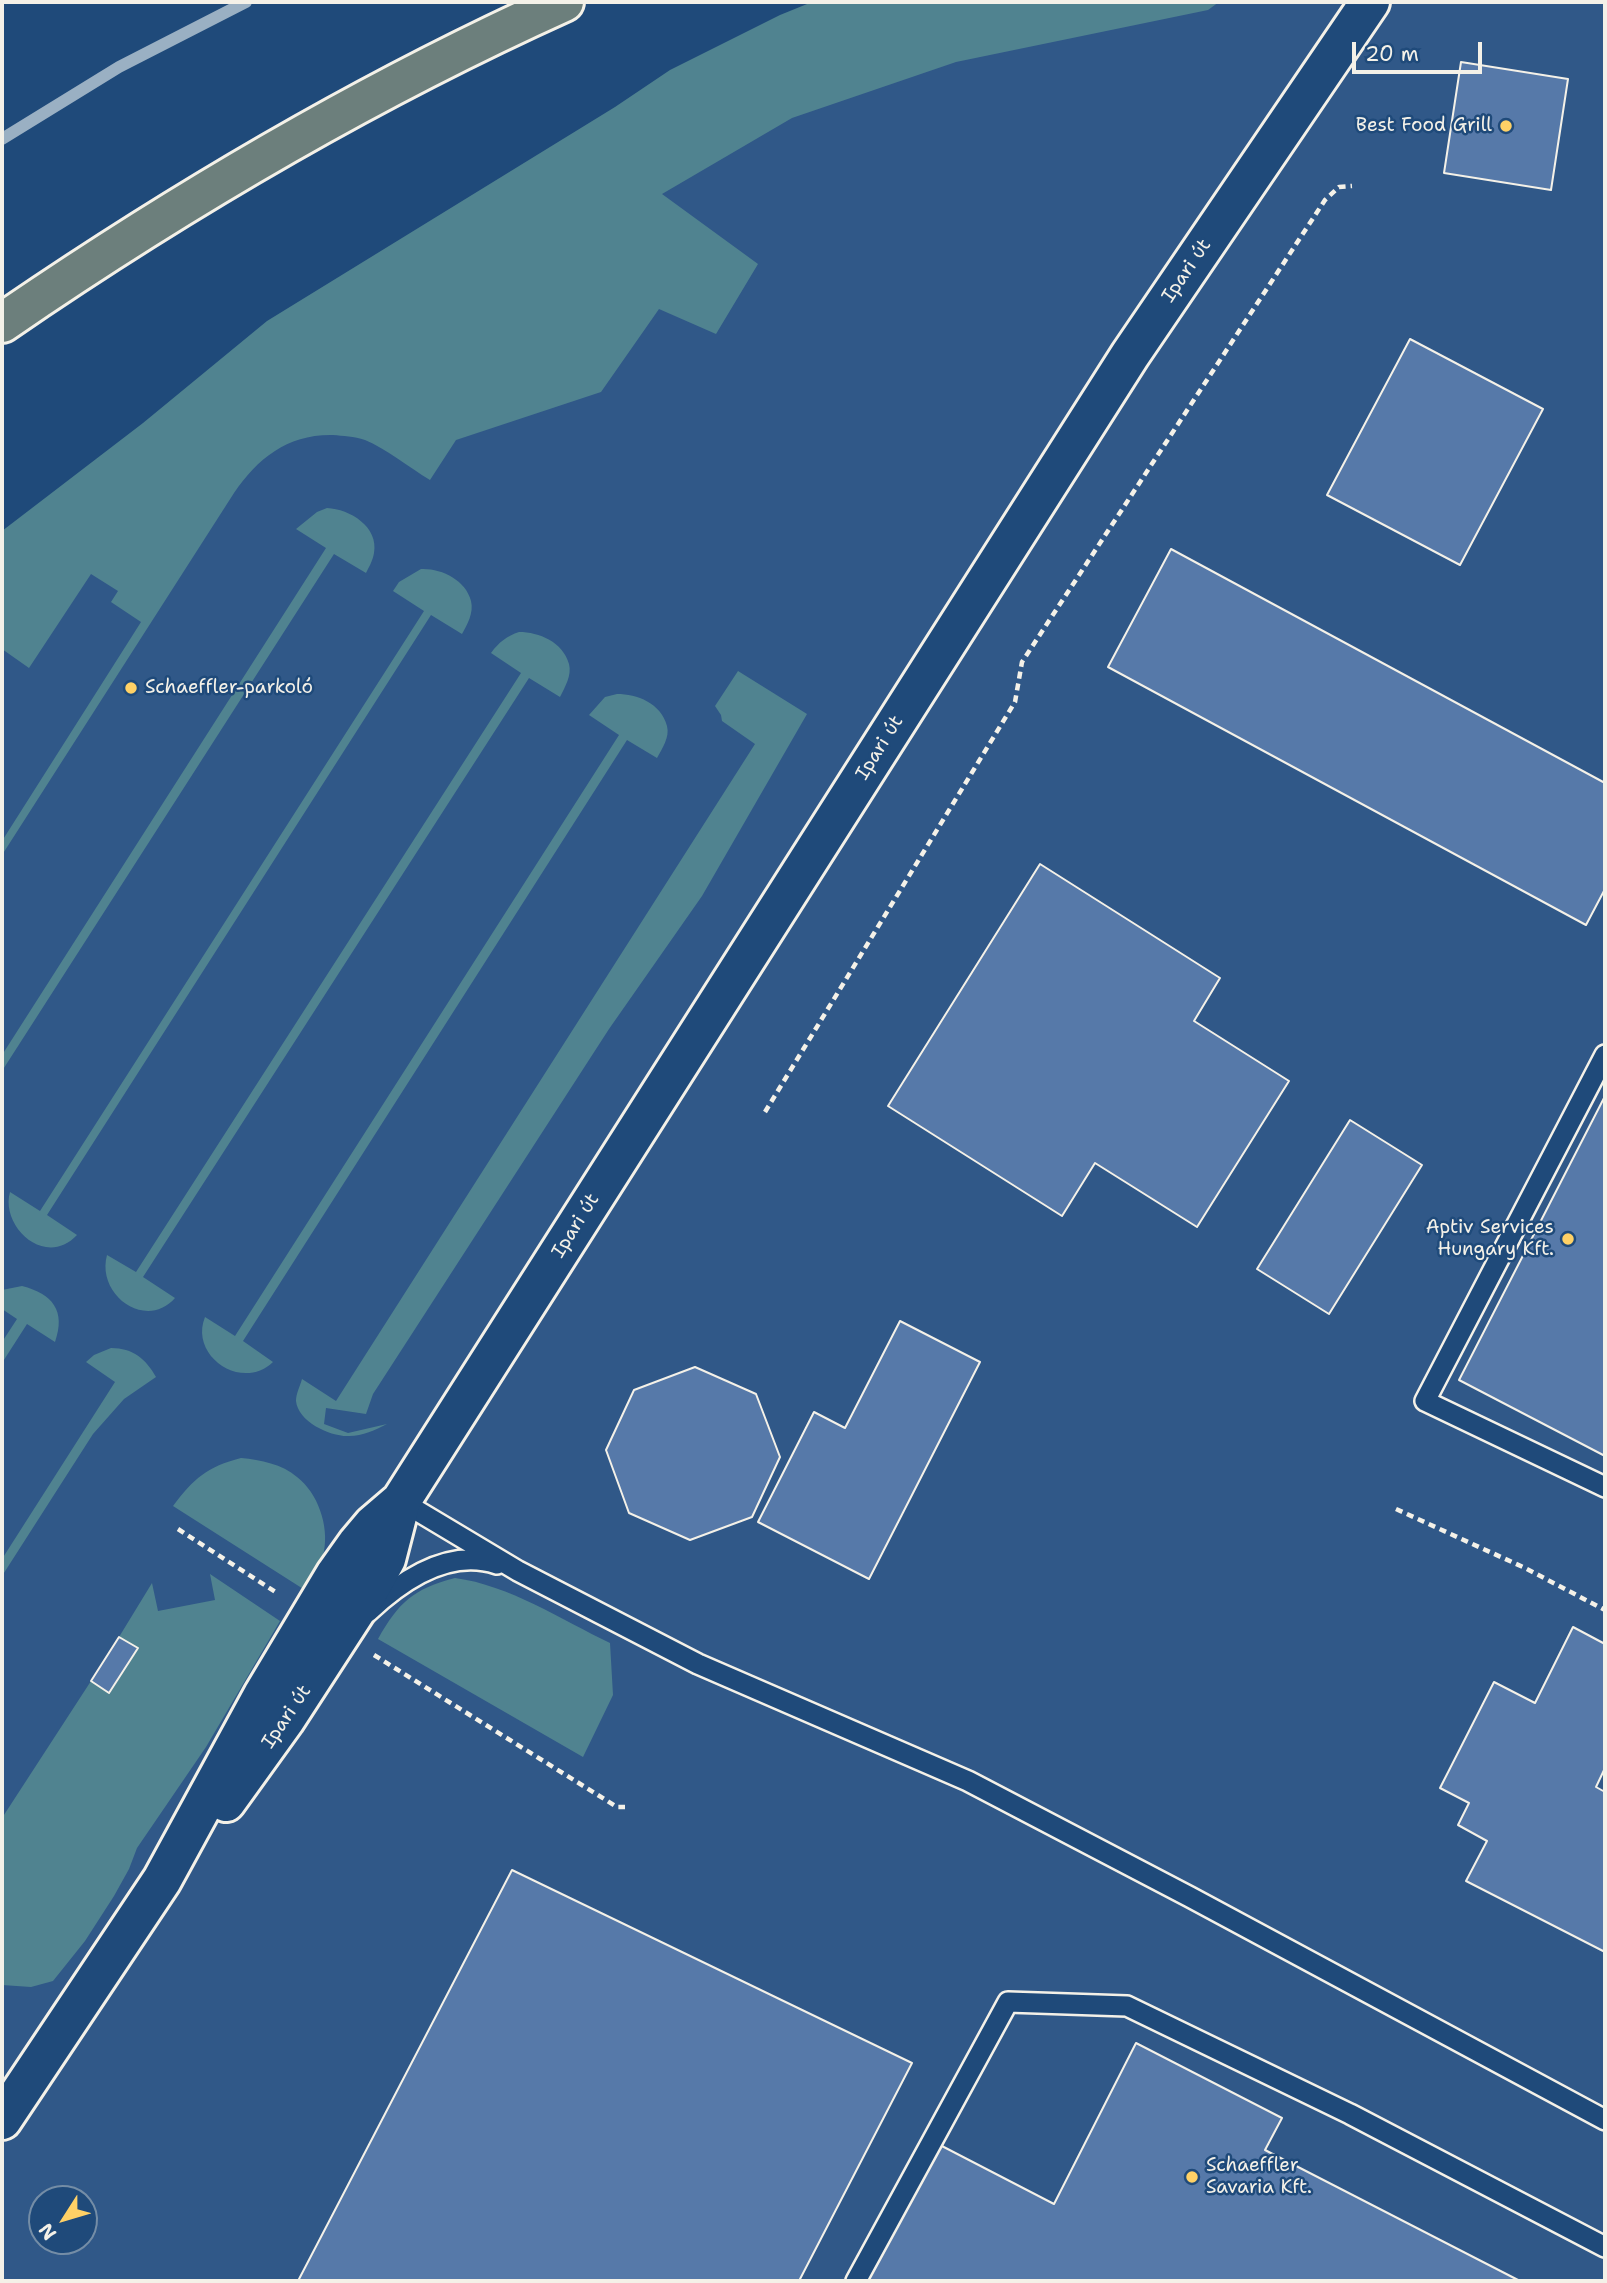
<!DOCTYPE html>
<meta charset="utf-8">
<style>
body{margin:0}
#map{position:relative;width:1607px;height:2283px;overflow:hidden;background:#1f4a7a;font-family:"Shantell Sans",sans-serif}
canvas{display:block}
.frame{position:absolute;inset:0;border:4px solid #f4f1e8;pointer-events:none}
.north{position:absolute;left:28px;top:2185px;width:70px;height:70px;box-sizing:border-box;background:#1f4a7a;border:2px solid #748da6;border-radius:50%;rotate:233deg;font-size:19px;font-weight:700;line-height:28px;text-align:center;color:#f4f1e8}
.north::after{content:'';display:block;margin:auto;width:24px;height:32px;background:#ffd166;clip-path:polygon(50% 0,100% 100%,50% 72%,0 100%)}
.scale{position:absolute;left:1352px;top:42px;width:130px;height:32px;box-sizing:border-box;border:4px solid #f4f1e8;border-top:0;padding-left:9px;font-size:21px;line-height:24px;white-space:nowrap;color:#f4f1e8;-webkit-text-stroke:5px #1f4a7a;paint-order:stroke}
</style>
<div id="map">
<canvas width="1607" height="2283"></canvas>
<div class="frame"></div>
<div class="north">N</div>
<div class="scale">20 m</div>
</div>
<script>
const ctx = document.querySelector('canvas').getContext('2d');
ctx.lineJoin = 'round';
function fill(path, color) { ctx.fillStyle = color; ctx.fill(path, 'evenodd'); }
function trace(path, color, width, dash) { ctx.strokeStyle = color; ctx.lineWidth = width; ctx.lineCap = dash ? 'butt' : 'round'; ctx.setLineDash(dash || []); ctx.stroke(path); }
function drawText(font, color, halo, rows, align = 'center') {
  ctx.font = font + ' "Shantell Sans",sans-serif'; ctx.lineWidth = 5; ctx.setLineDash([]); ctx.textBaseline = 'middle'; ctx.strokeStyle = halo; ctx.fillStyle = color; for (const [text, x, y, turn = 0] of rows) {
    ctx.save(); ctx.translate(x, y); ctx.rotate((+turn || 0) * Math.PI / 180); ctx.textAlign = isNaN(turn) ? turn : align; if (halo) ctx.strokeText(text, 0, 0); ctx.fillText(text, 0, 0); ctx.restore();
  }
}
fill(new Path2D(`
 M1078,2H1605V2281H2V561L487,239ZM42,2199H84V2241H42Z`), '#305888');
fill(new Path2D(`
 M812,2H1219L1208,10L956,62L792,118L662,194L758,264L716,334L659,309L601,392L456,440L430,480C410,468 385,448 365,440C354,436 343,436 333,435C288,434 258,458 234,493L2,855V841L141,622L111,602L118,591L91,574L29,668L2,649V531L143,423L267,321L615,107L670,70L780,15Z
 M327,508C350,509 379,527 374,553C373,560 369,567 366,573L334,554L2,1071V1055L326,548L296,529L317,512Z
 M421,569C441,568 466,580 471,601C474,613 467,625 462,634L431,615L47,1215L77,1235C45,1269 0,1226 10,1192L40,1211L424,611L393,591L399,582Z
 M519,632C539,632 563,642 569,664C572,675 565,687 560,697L529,678L143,1277L175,1298C146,1331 96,1295 107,1255L136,1272L521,673L491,653C499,642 507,636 519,632Z
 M738,671L807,714L702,896L609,1029L373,1394L366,1414L326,1408L324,1424L348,1433L387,1424C375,1430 363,1436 349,1436C331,1437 298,1422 296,1401C296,1394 300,1386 302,1379L336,1401L755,744L722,721L721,715L715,706Z
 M617,694C637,694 661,703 667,726C670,737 662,749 657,758L627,740L243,1341L273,1362C242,1392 189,1356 205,1317L235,1336L619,735L589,715L605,697Z
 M22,1286C53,1294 66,1311 55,1342L27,1324L2,1363V1342L17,1319L2,1309V1290Z
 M111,1348C133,1348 146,1359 156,1377L124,1399L93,1434L2,1576V1559L115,1382L86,1362L94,1355Z
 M241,1458C261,1460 282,1464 297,1477C318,1493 329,1526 324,1551C321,1566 314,1579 308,1592L173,1506C194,1478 207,1467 241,1458Z
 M210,1574L280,1621L206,1747L137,1848L129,1869L114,1896L85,1941L53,1981L31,1987L2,1985V1818L91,1681L110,1693L138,1649L119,1637L152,1583L158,1611L215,1600Z
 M455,1578C509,1585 562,1620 610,1643L613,1695L583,1757L378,1639C399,1602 413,1589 455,1578Z`), '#508390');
trace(new Path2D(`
 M2,139L119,67L246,2`), '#9ab0c3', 12);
const building = new Path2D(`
 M1461,62L1568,79L1551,190L1444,173Z
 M1410,339L1543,409L1460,565L1327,495Z
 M1171,549L1605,783V889L1586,925L1108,667Z
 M1040,864L1220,978L1194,1021L1289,1081L1197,1227L1095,1163L1062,1216L888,1106Z
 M1604,1098L1605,1099V1456L1459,1380Z
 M1350,1120L1422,1165L1329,1314L1257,1269Z
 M900,1321L980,1362L869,1579L758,1522L814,1412L845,1428Z
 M695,1367L756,1394L780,1457L752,1517L690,1540L629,1513L606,1450L634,1390Z
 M1573,1627L1605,1644V1768L1596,1787L1605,1792V1952L1466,1881L1487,1841L1458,1825L1469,1803L1440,1788L1494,1682L1535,1703Z
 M119,1637L138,1648L109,1693L91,1681Z
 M512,1870L912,2063L799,2281H298Z
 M1136,2043L1282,2118L1265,2150L1520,2281H867L938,2144L1054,2204Z`);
fill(building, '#5679a9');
trace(building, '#f4f1e8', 2);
const service = new Path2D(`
 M1605,1055L1425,1401L1605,1487
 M401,1501L518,1571L698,1664L968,1781L1190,1897L1605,2120
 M368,1612C402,1580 449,1548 497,1564
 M856,2281L1008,2002L1127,2006L1350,2114L1605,2247`);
const tertiary = new Path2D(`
 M226,1802L285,1720L368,1592L386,1559L401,1501
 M2,2120L162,1880L263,1695L335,1575L357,1544L373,1525L401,1501L1130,355L1370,2`);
const primary = new Path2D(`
 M2,323C180,201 367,91 564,2`);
trace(service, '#f4f1e8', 24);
trace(tertiary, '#f4f1e8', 44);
trace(primary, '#f4f1e8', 44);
trace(new Path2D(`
 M765,1112L1015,702L1022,662L1325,200L1339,187L1352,186
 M1396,1509L1525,1568L1605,1610
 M178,1529L277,1593
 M374,1655L617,1807H625`), '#f4f1e8', 4.5, [7, 5]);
trace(service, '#1f4a7a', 19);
trace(tertiary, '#1f4a7a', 38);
trace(primary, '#6c7f7c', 38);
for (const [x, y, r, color] of [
 [1506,126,7,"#ffd166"],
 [131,688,7,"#ffd166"],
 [1568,1239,7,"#ffd166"],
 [1192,2177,7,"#ffd166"]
]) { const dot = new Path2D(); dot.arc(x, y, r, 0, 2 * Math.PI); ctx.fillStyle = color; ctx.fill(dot); trace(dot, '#1f4a7a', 2.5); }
drawText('19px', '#f4f1e8', '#1f4a7a', [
 ["Best Food Grill",1492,126],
 ["Schaeffler-parkoló",145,688,"left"],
 ["Aptiv Services",1554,1228],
 ["Hungary Kft.",1554,1250],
 ["Schaeffler",1206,2166,"left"],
 ["Savaria Kft.",1206,2188,"left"]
], 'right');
drawText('19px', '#f4f1e8', '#1f4a7a', [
 ["Ipari út",1187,271,-56],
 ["Ipari út",880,748,-58],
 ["Ipari út",576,1226,-58],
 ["Ipari út",287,1717,-56]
]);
</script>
